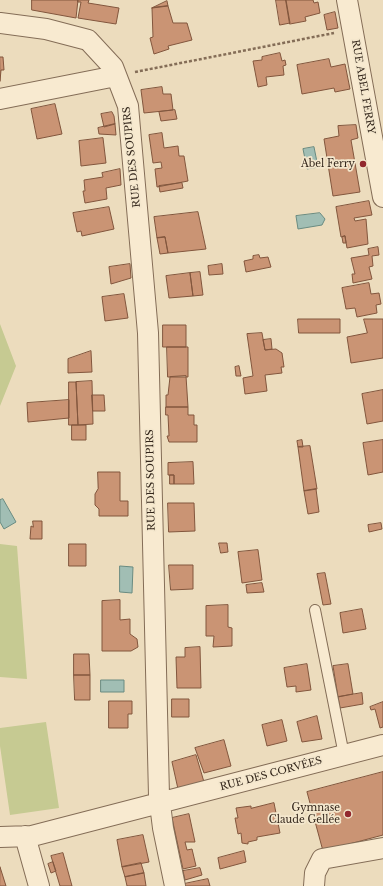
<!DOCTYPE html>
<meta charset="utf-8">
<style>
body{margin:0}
canvas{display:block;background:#ecdcbd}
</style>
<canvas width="383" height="886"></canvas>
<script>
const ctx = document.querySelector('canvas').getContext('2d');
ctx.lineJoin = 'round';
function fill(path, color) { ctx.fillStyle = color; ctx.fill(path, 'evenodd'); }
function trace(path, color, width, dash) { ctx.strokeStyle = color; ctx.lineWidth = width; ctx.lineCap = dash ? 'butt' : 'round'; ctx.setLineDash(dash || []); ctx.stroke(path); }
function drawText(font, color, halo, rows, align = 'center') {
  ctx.font = font + ' "Libre Baskerville",serif'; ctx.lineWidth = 3.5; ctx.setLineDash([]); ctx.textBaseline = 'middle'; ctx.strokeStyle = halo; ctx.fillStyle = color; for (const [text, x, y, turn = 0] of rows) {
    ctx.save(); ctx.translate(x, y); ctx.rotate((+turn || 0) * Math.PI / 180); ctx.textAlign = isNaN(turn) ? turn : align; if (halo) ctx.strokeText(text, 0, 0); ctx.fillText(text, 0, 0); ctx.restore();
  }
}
fill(new Path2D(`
 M0,324L16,366L0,406Z
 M0,544L17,546L27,679L0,677Z
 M46,722L59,808L10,815L0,746V728Z`), '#c6ca92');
const water = new Path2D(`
 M314,147L318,167L307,169L303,149Z
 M320,213L325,219L322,225L298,229L296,216Z
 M3,499L16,522L4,529L0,522V500Z
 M120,566L133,567L132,593L120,592Z
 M101,680H124V692H101Z`);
fill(water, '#a1beb4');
trace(water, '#698b81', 1);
const building = new Path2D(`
 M32,0H78L76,18L32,10Z
 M78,0H89L88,3L119,8L116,24L78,18L81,2H78Z
 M276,0H286L290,23L280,25Z
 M286,0H313L314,3L318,2L320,13L305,17L306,21L290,24Z
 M167,1L168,6L152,8Z
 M168,6L173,23H187L192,40L168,46L169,49L154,54L150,38L153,37L152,8Z
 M335,12L338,28L327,30L324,15Z
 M280,53L282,61L285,60L286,65L283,66L284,75L266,77L267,85L258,87L253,61L262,60V57Z
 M0,57H3L4,70H1L0,81Z
 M329,59L331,67L345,64L350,89L335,92L334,88L302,94L297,65Z
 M162,87L163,94H171L173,110L144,113L141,90Z
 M55,104L62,134L37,139L31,109Z
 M175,110L177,119L161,121L159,112Z
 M112,112L114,116L115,124L104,127L101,114Z
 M115,124L116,135L99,134L98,128Z
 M356,125L358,138L351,140L360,192L333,196L324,139L339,136L338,126Z
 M162,133L164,148L178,146L179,156H184L188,181L157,187L155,169L162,168L161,162L153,163L149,135Z
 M103,138L106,163L81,166L79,141Z
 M120,169L121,185L106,188L107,199L85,203L83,191H85L84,180L103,177L102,173Z
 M182,183L183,188L160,192L159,186Z
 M369,201L372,215L354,218L355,221L366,219L368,244L347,248L345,236L341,237L336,207Z
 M109,207L114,229L82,236L81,231L77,232L73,213Z
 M198,212L206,249L168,253L165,237L157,238L154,217Z
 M345,236L346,243H343L342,237Z
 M165,237L168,253L160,254L157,238Z
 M378,247L379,255L372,256L373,266L369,267L372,279L353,283L352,274H355L351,258L369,255L368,249Z
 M259,255L260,258L268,257L271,267L246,272L244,261L253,259V256Z
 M130,264L131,278L111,284L109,267Z
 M222,264L223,274L209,275L208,266Z
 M200,272L203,295L193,296L190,273Z
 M190,273L193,296L169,298L166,276Z
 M369,283L371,294L379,293L381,304L376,305L377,313L357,317L355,308L346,309L342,288Z
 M124,294L128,318L105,321L102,297Z
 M298,319H340V333H299Z
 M364,319H383V358L351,363L347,337L367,333Z
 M163,325H186V347H163Z
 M262,333L265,350L276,349L282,353L284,367H281L282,373L265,375L267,391L245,394L243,378L253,376L247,334Z
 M271,339L272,349L265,350L263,340Z
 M167,347H188V377H168Z
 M91,351L92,372L68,373V359Z
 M239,366L241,376H236L235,367Z
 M186,376L188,407H166V395H168L170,377Z
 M92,381L93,424L78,425L76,382Z
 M69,382H76L78,425H69Z
 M383,390V421L367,424L362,394Z
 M92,395H104L105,411H93Z
 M69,400V418L28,422L27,403Z
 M166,407H188V415H194V425H197V442H169L167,436H169L168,415H166Z
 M72,425H86V440H72Z
 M302,440L303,447H298L297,441Z
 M383,440V472L368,475L363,443Z
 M310,446L317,489L304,491L298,447Z
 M193,462L194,484H174V475H168V463Z
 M98,472H120V501H128V516H99V509L95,505V494L98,489Z
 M170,475H174V484H170Z
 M316,489L319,512L308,514L304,491Z
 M168,503H194L195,531L169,532Z
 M33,521H42V539H30L31,526L33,527Z
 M381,523L382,529L369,532L368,525Z
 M219,543H227L228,552L221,553Z
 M69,544H86V566H69Z
 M258,550L262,580L242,583L238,552Z
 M169,565H193V589L171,590Z
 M325,573L331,604L323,605L317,574Z
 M262,583L264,592L247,593L246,585Z
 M120,600V620L130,619V634L137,639L138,647L131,651H102V601Z
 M228,605V627L232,628V646L213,647L214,636H206V606Z
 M362,609L366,629L343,633L340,613Z
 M200,647L201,688H177L176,657H185V648Z
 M74,654H89L90,675H74Z
 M307,664L311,690L296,692V686L287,687L284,668Z
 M348,664L353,694L338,697L333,666Z
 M74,675H90V700H75Z
 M362,693L363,704L340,708L338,697Z
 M172,699H189V717H172Z
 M109,701H132V714H128V728H109Z
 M383,702V727L380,728L375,709L371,710L370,707Z
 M317,716L322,739L302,742L297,722Z
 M282,720L287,741L267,746L262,725Z
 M224,740L231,766L204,773L195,748Z
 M196,755L204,782L178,789L172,762Z
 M383,772V835L323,851L307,792Z
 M274,803L280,833L257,837V840L248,842V844L242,843L241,833L238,834L235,818H238L236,808L251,806V808Z
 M189,814L195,842H185L187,850L192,849L196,866L183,869L172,818Z
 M143,835L149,862L122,867L117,840Z
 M244,851L246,862L220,869L218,858Z
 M63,853L72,886H60L51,856Z
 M53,862L56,871L51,873L48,864Z
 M141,863L144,873L125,877L122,867Z
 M0,867L6,886H0Z
 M200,868L202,875L185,880L183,871Z
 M144,873L146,886H127L125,877Z
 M208,879L210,886H184V884Z`);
fill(building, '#ca9474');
trace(building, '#82563d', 1);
const service = new Path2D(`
 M315,610L344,755`);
const minor = new Path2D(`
 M347,0L383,197
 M0,23L46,29L88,40L113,67L128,106L148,333L159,796L163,828L175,886
 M0,99L116,76
 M25,836L39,886
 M0,837L32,836L383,745
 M314,886L315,873L322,859L383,848`);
trace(service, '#846d57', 12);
trace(minor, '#846d57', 22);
trace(new Path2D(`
 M135,72L334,33`), '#846d57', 2.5, [3, 2]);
trace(service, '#f8ead0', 10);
trace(minor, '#f8ead0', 20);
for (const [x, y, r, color] of [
 [363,164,4,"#92282e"],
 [348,814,4,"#92282e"]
]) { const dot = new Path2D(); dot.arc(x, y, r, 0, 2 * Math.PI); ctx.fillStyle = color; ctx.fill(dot); trace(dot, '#f4e7cd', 1.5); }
drawText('10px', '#33261b', '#f4e7cd', [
 ["RUE ABEL FERRY",363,87,80],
 ["RUE DES SOUPIRS",132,157,-96],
 ["RUE DES SOUPIRS",151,480,-91],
 ["RUE DES CORVÉES",271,774,-15]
]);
drawText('10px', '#33261b', '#f4e7cd', [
 ["Abel Ferry",355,164],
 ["Gymnase",340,808],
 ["Claude Gellée",340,820]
], 'right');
</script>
